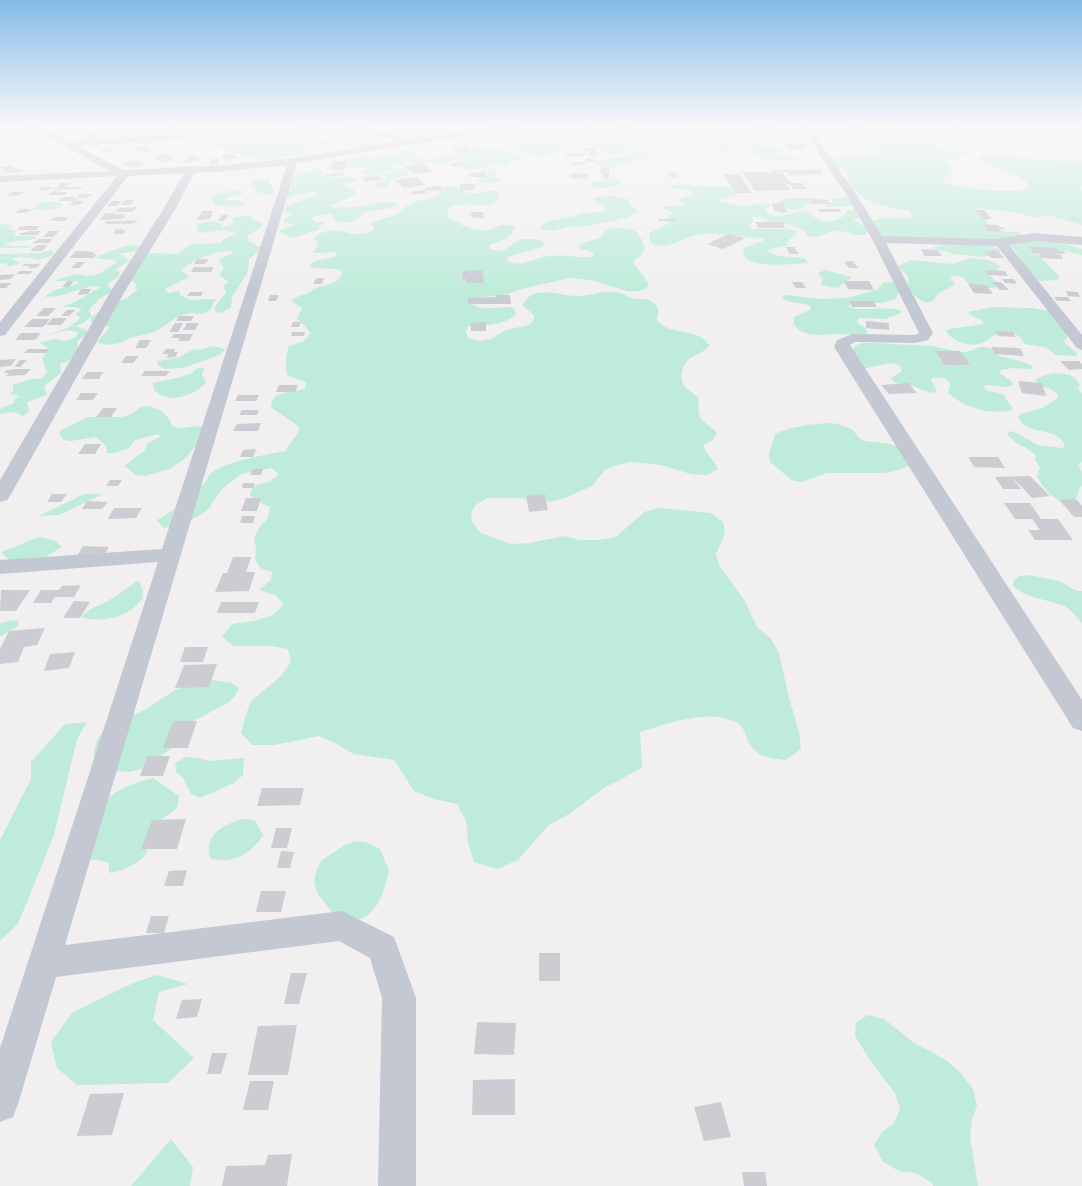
<!DOCTYPE html>
<style>
body{margin:0}
canvas{display:block;background:#f1efef}
</style>
<canvas width="1082" height="1186"></canvas>
<script>
const ctx = document.querySelector('canvas').getContext('2d');
ctx.lineJoin = 'round';
function fill(path, color) { ctx.fillStyle = color; ctx.fill(path, 'evenodd'); }
fill(new Path2D(`
 M165,125H272L312,150L301,154L268,159L253,158L211,146L201,138L179,133Z
 M596,125L637,126L643,127V129L639,133L622,132L625,135L639,138L636,140L591,139L587,138L592,135L590,133L566,132L567,128Z
 M684,125H719L736,135L737,137V146C731,153 720,152 713,149V147L721,143L718,137L710,134H687L684,132L686,130Z
 M858,125H897L899,127L913,133L915,139L930,143L939,150L965,151L969,154L945,161L952,171L943,178L942,181C953,189 1013,193 1028,189L1029,184C1023,180 1018,176 1012,174C1001,169 984,167 978,156L993,155L1030,159L1082,162V186L1078,187L1082,190V225L1051,216L1034,217L1006,211L977,208L976,211L988,221L986,227L995,231L1017,232L1024,236L1057,241L1082,249V255L1049,248L1030,247L1059,276L1058,280L1039,281L1027,279L1016,251L1010,246L945,238L878,237L871,222C884,215 897,220 911,218V215L909,211C880,204 870,208 849,184C847,161 842,174 831,161L837,157L875,154L879,152V150L869,141L873,135Z
 M442,127L452,130C437,139 419,139 402,139L441,130L443,129Z
 M361,137L390,143L364,149L352,147L354,143L349,139Z
 M523,142L556,143L564,145L556,150L553,154C538,159 521,152 508,145L511,143Z
 M592,143H625L634,147C624,153 613,157 601,153L604,149L590,147Z
 M755,145L786,149L787,150L777,153L795,157L798,159C785,163 759,162 751,151V148Z
 M475,147L503,148L509,152L523,155L525,157L523,159L508,161L507,164L505,165H489L472,170L461,168L459,166L476,162C468,161 460,159 452,161C445,162 441,166 433,164L435,163L434,162L419,164L412,163L409,161V157L400,158L406,163L404,166L392,165L395,168V169L376,175H364L362,173L364,170L373,167L354,169L347,166L349,161L344,160L360,156L373,159L377,157L373,155C384,152 393,156 404,153L402,151C406,149 411,149 415,150L414,155L426,160L441,156H459L457,153L470,152L469,148Z
 M639,151L651,154L621,166L604,167L595,163L604,159L629,157Z
 M320,170L325,173L319,175C324,176 330,178 335,178C343,178 350,175 358,178L357,181L344,185L354,190L355,195L330,205L333,208L354,207L380,202L399,203C392,211 376,209 366,212C360,214 358,221 351,222C345,223 340,222 335,220L332,214L313,216L312,219L316,222L325,223L319,226V230C301,233 296,244 279,231L294,225L286,223L283,221L292,214L286,212L284,209C294,201 305,201 317,195L316,192L301,193L289,198L283,196L284,193L291,191L292,185L288,183C298,173 307,172 320,170Z
 M400,170L407,172L410,174L393,179L386,185H390C385,190 379,187 373,185V184L386,179V178L383,175Z
 M494,170L498,173L495,177L501,180L489,184L476,181Z
 M268,179L275,193L274,194C269,196 260,193 255,191L256,188L250,183L251,182L270,179Z
 M609,179H618L622,182L621,184C611,188 600,190 590,185L593,182Z
 M672,185L730,187L736,189L737,195L719,200V201L743,206L768,203L770,206L766,209V212C779,222 792,211 806,211C814,219 827,224 839,219C843,217 845,213 848,210H857L862,216L853,219L866,227L868,230L866,234C856,238 848,231 838,231C824,231 824,239 807,236L804,230L791,225L771,222L760,217H752L754,221L748,225L752,229H789L797,231L795,236L788,240L787,246L766,250C775,259 794,255 806,259L807,261L806,263C792,264 757,268 746,258L743,252L744,248L762,241L764,240L762,238C741,237 719,231 697,235C682,238 665,253 650,242L649,233L669,223L665,219L674,213L663,208C671,203 679,208 685,204L679,200L680,199L694,194L689,190L667,187Z
 M448,186C457,186 463,192 472,193C480,194 489,190 498,190V199C487,212 464,199 449,208L447,214L448,218C461,225 478,233 493,229C495,228 497,226 499,226C503,224 509,226 514,226C515,239 498,241 489,245L490,249C505,253 504,250 515,242C522,237 535,239 543,241L544,244L541,248L523,252L509,257L507,261C522,269 534,257 549,256C563,254 578,258 592,257L594,253L579,248L580,244L602,237L606,230L614,228L634,229C639,235 648,246 643,253C640,257 636,258 633,262L649,284L647,288L639,291H627L591,280L570,278L521,289L504,295L482,297L473,301V305C486,312 499,305 514,308L516,314C503,327 484,324 467,327L466,332L468,338L479,341L491,339L506,330L529,325L534,320V315L523,306C531,281 564,298 581,296C592,295 603,291 615,292C621,292 626,296 632,298C642,301 649,295 657,307C660,311 657,316 657,321C673,337 703,328 709,346C703,353 694,355 688,360C683,365 679,377 683,384C685,390 695,392 698,398C700,404 697,408 699,414C700,421 712,427 717,433L713,440L703,445C706,455 714,459 718,469L707,475L691,474L661,465L631,462L617,465L605,470L592,486L565,498L550,502L519,498H488L475,505L471,514L473,524L481,533L510,544L530,543L564,536L580,540H598L616,537L644,512L659,508L711,513L723,522L725,533L716,554L719,565L745,601L757,627L771,639L779,653L789,698L799,732L801,749L786,760C770,758 759,758 749,743C746,738 745,730 741,726C717,705 666,724 640,732L642,768L604,788L569,814L549,825L518,860L497,869L474,862L468,842L466,821L457,804L434,799L414,791L394,760L353,754L337,744L319,736L275,745H252L241,733L245,717L251,701L281,676L291,662L288,649L271,646H234L222,637L232,624L254,621L273,615L284,604L275,595L259,590L271,580L272,572L260,568L255,559L256,548L254,538L259,528L268,518L270,507L259,502L250,495L253,486L269,482L279,474L271,468L241,474L221,490L208,510L181,526L163,528L157,520C175,510 192,498 205,482C207,480 208,477 210,474C222,462 268,454 286,451C289,441 297,438 300,428C292,420 280,415 271,407C272,390 290,393 304,389L307,383L287,375C285,369 286,352 289,346C298,343 308,342 310,332L297,318L302,308L291,301C296,296 301,296 308,293C311,292 312,289 316,288C325,284 338,285 342,274L341,270C331,268 322,269 312,268L310,264C318,259 328,259 337,256L336,252L313,253L318,245L314,238C325,227 341,231 354,234C360,235 367,233 373,231L374,228L371,225L375,221L398,214L403,208L414,202L438,196L440,188Z
 M233,190H241L243,193C237,196 230,195 225,200L241,201L246,204L233,207L215,205L211,196Z
 M611,196L628,199L630,200L629,205L637,209V213L621,219L587,226L566,227L555,231L540,229L543,224L552,220L571,217L581,213L604,212L605,210L604,207L592,200L597,197Z
 M844,197L849,198L856,206L826,207L825,206L832,202L833,199Z
 M791,198H810L817,200C811,206 794,213 786,208C783,206 781,203 778,201L782,199Z
 M44,202H59L64,204C57,211 41,211 32,209Z
 M241,216H252L251,219L263,223L259,229L247,236L249,241L261,248L249,260L247,274L232,297L231,307L223,312L217,313L214,308L226,292L223,286L229,282L219,275L224,269L219,261L223,257L232,254L233,251C211,252 198,257 181,270L189,277L165,289L168,293L180,291V295L190,300L216,299L210,310L201,314L191,313L179,316L155,332L129,338L120,343L106,345L97,342L110,327L91,322V317L85,322L75,326L84,329L87,331L86,334L77,342L78,352L72,359L60,364L61,373L44,386L47,395L27,402L29,412L23,416L15,412L0,414V409L14,403L15,399L20,396L10,394L13,391V385L27,380L42,378L47,372L42,359L49,349L40,343L54,339L64,341L76,337L78,332L68,330L43,336C56,332 71,329 80,318L75,314L82,309L75,307H62L73,303L101,287L92,286L58,296L45,297C54,287 68,288 80,283L74,281H53L77,274L87,276L99,274L117,262C110,258 101,260 94,258L127,245L140,246C135,254 126,251 119,254L130,260L118,268L117,270L120,272L118,277L107,284L112,290L111,292L99,299L89,310L92,317L104,307L113,302L125,299L137,290L135,282L128,279L147,253L178,254L191,244L222,243L221,240L236,234L235,233L225,230L199,233L196,226L197,224L212,221L223,224L221,228L234,224L232,218Z
 M0,224L14,225L9,227V229L17,231L14,235L15,236H35L37,238C27,242 16,239 5,244L10,246H32L29,248H0Z
 M953,244C965,245 991,243 1000,250V252L983,257L954,254L933,248L934,247Z
 M52,250L54,255L37,260L32,258L18,257L12,259L20,263C16,265 10,267 6,266L8,264L0,263V254L40,253Z
 M971,258L989,260L1000,266L997,270L988,274L998,283L1001,287L980,289L970,286C964,279 964,275 953,276L950,277L955,284C950,288 944,290 939,293C935,296 935,301 930,302C920,304 910,292 908,283L909,279L908,277L898,266L911,260L952,264Z
 M825,270L852,277L838,288L822,285L821,283L823,279L818,273Z
 M888,282H894L899,289C899,292 898,295 896,298C889,305 861,303 851,304L848,306C855,313 888,305 902,311L901,313L885,319L860,318L857,320L858,323C863,327 869,328 866,336C856,335 846,334 837,334C821,334 806,339 794,325V317L810,310L811,307L809,305L787,301L783,298V296L788,295L818,299L848,298L878,289L883,283Z
 M992,307L1031,308L1051,311L1068,335L1064,342L1077,353L1076,356L1056,355L1045,347L1024,344L1021,338L1014,333C1008,333 1001,333 995,335C990,338 985,342 979,344C968,347 952,341 946,331L949,329L984,324C981,317 972,318 968,312Z
 M874,343L932,346L961,352H967L980,347H987L993,350L999,356L1021,361L1032,366L1033,369L1013,368L1001,370L1000,373L1012,382L1013,385L1007,387L987,385L983,387L988,391L1003,394L1012,408V411C987,414 967,409 948,393C948,391 950,389 950,387C951,377 936,376 931,379L936,389V392C928,394 925,390 918,388C909,384 897,388 891,378L902,371L899,365C887,360 874,369 859,368L852,350C856,342 866,343 874,343Z
 M213,346L225,349L220,355L183,368L164,369L157,364L158,361L179,357L194,349L200,350Z
 M197,368H204L202,374L206,383C193,396 168,405 154,390L153,383C166,379 191,378 197,368Z
 M1053,373C1065,374 1076,373 1080,386L1078,389L1082,393V462L1078,464L1082,472V486L1080,487L1076,499C1058,508 1044,490 1037,476L1040,468L1035,459L1036,456C1028,446 1014,445 1007,433L1012,431L1038,445L1063,448L1065,445C1055,425 1027,437 1018,417L1021,414L1042,408L1058,398V395C1050,386 1040,388 1035,380L1042,376Z
 M146,406C160,407 168,415 173,427C184,430 194,424 205,427L206,431L187,457L170,469L144,476L136,475L124,466L144,451L148,443L161,436L158,434L135,440L129,448L115,453H107L106,446L96,437L71,441L64,440L59,434L61,430L88,417H122L130,415L139,408Z
 M830,423L838,424L853,430L859,438L865,441L890,444L904,449L910,465L899,470L884,473H827L802,482L794,481L788,477L770,462L769,453L775,434C792,426 811,424 830,423Z
 M84,494H103L59,515L39,516Z
 M39,537L54,540L62,547L45,557L9,560L1,552Z
 M1028,575L1059,581L1077,591H1082V623C1076,618 1073,611 1066,607C1049,599 1026,599 1013,586L1014,580L1019,576Z
 M138,581L142,587L143,598C139,602 136,607 131,610C121,618 93,623 82,617C90,606 103,605 114,597C123,592 129,585 138,581Z
 M17,620L19,626L9,631L0,637V624L7,621Z
 M211,680L232,683L239,688L235,696L228,703L184,726L177,742L169,750L141,769L128,772L118,771L107,769L94,759C93,746 99,732 111,725C118,720 128,718 136,714C154,706 168,692 187,685C194,683 203,682 211,680Z
 M87,722L77,739L54,835L18,924L0,941V840L31,779V762L65,724Z
 M186,757L198,758L208,761L244,758L243,775L234,783L200,798L191,794L183,778L176,772L175,763Z
 M153,778L179,796L177,808L155,824L145,856L134,864L122,870L109,873V863L98,860H85C88,849 100,807 105,801C116,789 137,782 153,778Z
 M243,819L255,820L263,835C252,854 231,865 210,858C203,835 224,824 243,819Z
 M356,841L369,843L380,849L389,871L383,893L377,905L368,915L354,922L332,912L318,894L314,883L316,872L321,861L343,846Z
 M157,975L188,984L159,992L153,1020L194,1058L168,1083L77,1085L57,1068L51,1042L72,1013L133,983Z
 M868,1015L884,1019L913,1042L946,1060L960,1072L973,1089L977,1106L972,1120L970,1137L978,1186H933L932,1183L916,1173L899,1171L883,1162L874,1145L882,1132L894,1123L900,1109L895,1093L874,1066L855,1036L856,1022Z
 M171,1139L193,1167L190,1186H131Z`), '#bfecda');
fill(new Path2D(`
 M296,125H320L301,128Z
 M752,125H771L773,129L754,128Z
 M836,125H852L854,127H860L863,131H852L849,127H838Z
 M947,125H958L965,130H960L961,128H950Z
 M315,127L320,131L301,133L296,130Z
 M126,129L130,132L120,134L116,130Z
 M346,129L353,131L331,136L324,134Z
 M574,131L588,132L587,135H573Z
 M100,132L99,137L109,136V139L84,141L85,137H83V133Z
 M316,132L319,134L297,137L294,135Z
 M320,139L331,142L321,144L311,141Z
 M202,140L211,142L203,144L193,142Z
 M785,143H803L806,149H788Z
 M143,145L153,150L142,153L132,147Z
 M466,146L471,152L457,153L452,147Z
 M110,147L113,148L109,149L114,151L105,153L100,151L104,150L101,149Z
 M583,148H597V155H589V151H583Z
 M165,153L175,160L160,162L152,157Z
 M566,153L585,154L584,156H565Z
 M231,154L238,157L227,160L220,156Z
 M192,156L196,157L201,160L187,163L183,161L191,159L186,157Z
 M218,158L219,164L211,165L210,159Z
 M586,158L597,160L598,162H585V165H572V162H585Z
 M136,160L144,165L131,168L123,163Z
 M333,161H348L345,170H330Z
 M463,162L467,164L453,167L449,164Z
 M423,163L433,172L414,174L404,166Z
 M10,165L18,170L21,169L24,171L9,174L0,168V167Z
 M601,168H609V179H603V174H600Z
 M771,170H777L778,172H780L778,170H820L823,174L790,175L788,172H781L792,183H802L807,189H794L789,184H786L791,190L755,191L746,177H770H745L742,172H773Z
 M342,172L344,175L327,177L325,174Z
 M486,172L485,177H469L470,173Z
 M668,172H675L679,178H671Z
 M572,173L589,174L586,179L569,178Z
 M723,174H739L752,193H736Z
 M379,176L382,180L365,182L362,177Z
 M416,177L426,185L404,188L394,180Z
 M61,183H70L66,187H83L80,189L54,190Z
 M460,184H475L474,190H459Z
 M441,186L442,190L426,191L425,187Z
 M42,187H53L49,190H38Z
 M425,190L428,193L413,195L410,192Z
 M52,191H60L59,192H67L64,195H48Z
 M11,192H24L18,196H5Z
 M81,194H93L85,198H75Z
 M64,197H75L73,199H78L75,201H58Z
 M810,199L828,200L830,204H812Z
 M125,200H134L132,203H134L129,205H120Z
 M74,201H84L80,205H69Z
 M112,201H122L117,206H107Z
 M771,203H783L788,213L775,211Z
 M137,207L133,212H115L119,208Z
 M20,209H32L26,213H14Z
 M818,209H840L841,212H819Z
 M975,210H984L992,219H983Z
 M203,211H213L210,219L196,220Z
 M471,212H483L484,218H472Z
 M106,213H116L114,215L125,214L124,216H126L121,219L99,220Z
 M222,215H229L224,221H218Z
 M54,217H69L65,221H50Z
 M658,219H675L676,221H659Z
 M130,220L139,221L130,224H120L124,221Z
 M106,221H123L119,224H105L106,223H104Z
 M755,222H782L785,228H758Z
 M984,224L998,225L999,227H1003L1005,230L1000,229L1001,232L987,231Z
 M21,226H40L36,230H17Z
 M116,229H122L126,231L124,234H113Z
 M30,231H41L37,235H19L22,233Z
 M49,231H59L53,237H43Z
 M728,234L745,238L723,249L707,244Z
 M39,239H52L49,243H32Z
 M37,245H48L42,251H30Z
 M1029,246L1056,248L1058,250L1063,251L1066,254H1051L1061,255L1063,259L1041,258L1038,253H1033Z
 M786,247H794L799,254H790Z
 M921,249L938,250L942,256H924Z
 M76,251H90L89,252H95L93,254H97L94,258H84L89,253L84,258H69Z
 M984,251H998L1004,258H991Z
 M197,259H209L205,264H194Z
 M853,261L858,268H849L844,262Z
 M77,262H85L79,268H71Z
 M24,264H41L36,268H28L30,266H22Z
 M194,267H214L211,272H191Z
 M482,270L484,283H467L466,279H462V271Z
 M985,270L1005,271L1008,276L988,275Z
 M20,271H33L30,274H16Z
 M15,274L11,279L0,280V275Z
 M316,278H324L322,284H313Z
 M1002,279H1014L1017,284L1005,283Z
 M67,281H74L69,287H62Z
 M844,281H869L874,290L848,289Z
 M792,282H802L806,288H796Z
 M992,282H1001L1009,290H1000Z
 M0,283H12L6,288H0Z
 M968,284L986,285L993,294L974,293Z
 M81,289H91L88,294L78,295Z
 M1066,291L1078,292L1080,297L1068,296Z
 M190,292H203L201,296H187Z
 M270,295H279L276,301H268Z
 M496,295H510L511,304H468V298L496,297Z
 M1054,297H1068L1071,301H1057Z
 M849,301H873L877,307H852Z
 M44,308H56L48,316H36Z
 M67,310H75L69,316H61Z
 M179,316H194L191,321H176Z
 M53,318H67L61,325H46Z
 M32,319H50L43,327H24Z
 M866,321L889,323V330L866,328Z
 M293,322H301L299,327H291Z
 M486,322V331H471V323Z
 M175,323H183L178,332H169Z
 M187,323H199L195,330H183Z
 M995,331L1013,332L1016,337L998,336Z
 M292,332H305L304,336H291Z
 M21,333H41L35,340H15Z
 M174,334H193L189,341H178L180,338H171Z
 M140,340H151L146,348H135Z
 M991,347L1020,348L1024,356L995,354Z
 M28,349H50L46,353H24Z
 M166,349H175L174,352H178L175,357L167,358L168,354H162Z
 M935,351H960L970,365H945Z
 M126,356H139L133,363H121Z
 M16,359L11,366L0,367V360Z
 M20,360H27L20,367H14Z
 M1060,361H1079L1082,364V369L1069,370Z
 M17,369H31L25,375L6,376L9,373H4L7,370Z
 M145,371H170L166,376H141Z
 M87,372H103L99,379H82Z
 M1018,381L1042,383L1046,396L1022,393Z
 M908,383L917,393L889,394L881,385Z
 M279,385H298L295,392H276Z
 M81,393H98L93,400H76Z
 M238,395H259L256,401H235Z
 M103,408H117L111,417H96Z
 M242,410H259L257,415H239Z
 M261,423L258,431H233L237,424Z
 M85,444H101L95,454H78Z
 M256,449L253,457H240L243,450Z
 M968,457H998L1005,468L974,467Z
 M253,469H263L261,475H250Z
 M1030,476L1050,496L1032,498L1012,477L1021,489H1003L995,477Z
 M110,480H122L118,486H106Z
 M243,483H255L253,488H242Z
 M52,494H67L61,502H47Z
 M545,494L548,510L529,512L526,496Z
 M246,498H261L257,511H241Z
 M1076,499L1082,506V517H1074L1059,500Z
 M87,501L108,502L102,509H82Z
 M1004,503H1030L1041,519H1058L1073,540H1035L1028,530H1040L1032,519H1015Z
 M114,508H142L136,518L108,519Z
 M242,516H255L253,523H240Z
 M83,546L109,547L103,557L77,556Z
 M233,557H251L246,572H255L249,591L215,592L223,573H227Z
 M81,585L74,597H55L51,603H33L41,590H59L62,586Z
 M1,590H30L16,611H0Z
 M74,601L90,602L80,618H63Z
 M221,602H259L255,613H217Z
 M45,628L37,645L24,647L18,662L0,664V649L9,631Z
 M185,647H208L203,662H180Z
 M75,652L69,668L44,671L50,654Z
 M217,664L209,687L175,688L184,665Z
 M173,721H197L188,748H163Z
 M147,756H170L163,776H140Z
 M262,788H304L300,805L257,806Z
 M186,819L177,849H141L152,820Z
 M276,828H292L287,848H271Z
 M281,851L294,852L290,868H277Z
 M187,870L183,886H164L169,871Z
 M261,891H286L281,912H256Z
 M151,916H169L164,933H146Z
 M539,953H560V981H539Z
 M291,973H307L299,1004H284Z
 M202,999L197,1017L176,1019L182,1000Z
 M477,1022L516,1023L514,1055L474,1054Z
 M297,1025L288,1075H248L258,1026Z
 M212,1053H227L221,1074H207Z
 M515,1079V1115H472L473,1080Z
 M250,1081H274L268,1110H243Z
 M124,1093L112,1135L77,1136L90,1094Z
 M721,1102L731,1137L704,1141L694,1107Z
 M292,1154L287,1186H222L226,1166L265,1165L268,1155Z
 M742,1172H765L767,1186H744Z`), '#cccdd3');
fill(new Path2D(`
 M25,125H35L68,141L184,134L189,137L184,140L77,146L124,170L227,165L293,158L400,141L341,127L340,125H353L406,137L407,140L502,125H520L516,128L297,163L65,945L342,911L394,937L416,998V1186H378L382,998L370,958L339,941L56,977L18,1104L13,1117L0,1122V1048L158,562L0,574V560L162,549L287,165L227,171L194,173L176,208L125,291L10,496L7,500L0,502V480L111,291L164,208L184,173L128,176L5,335L0,336V322L117,176L0,182V176L110,171Z
 M800,125H808L858,197L882,236L995,239L1035,233L1082,237V245L1035,241L1009,245L1082,335V350L1077,348L997,246L886,243L933,333L928,340L915,343L855,342L850,345L1082,700V731L1073,728L834,347L837,340L853,334L915,335L919,333L872,239L848,197Z`), '#c3c8d3');
const sky = ctx.createLinearGradient(0, 0, 0, 291);
sky.addColorStop(0, '#84bae8');
sky.addColorStop(0.43, '#f9f8f8');
sky.addColorStop(1, '#f9f8f800');
ctx.fillStyle = sky;
ctx.fillRect(0, 0, 1082, 291);
</script>
